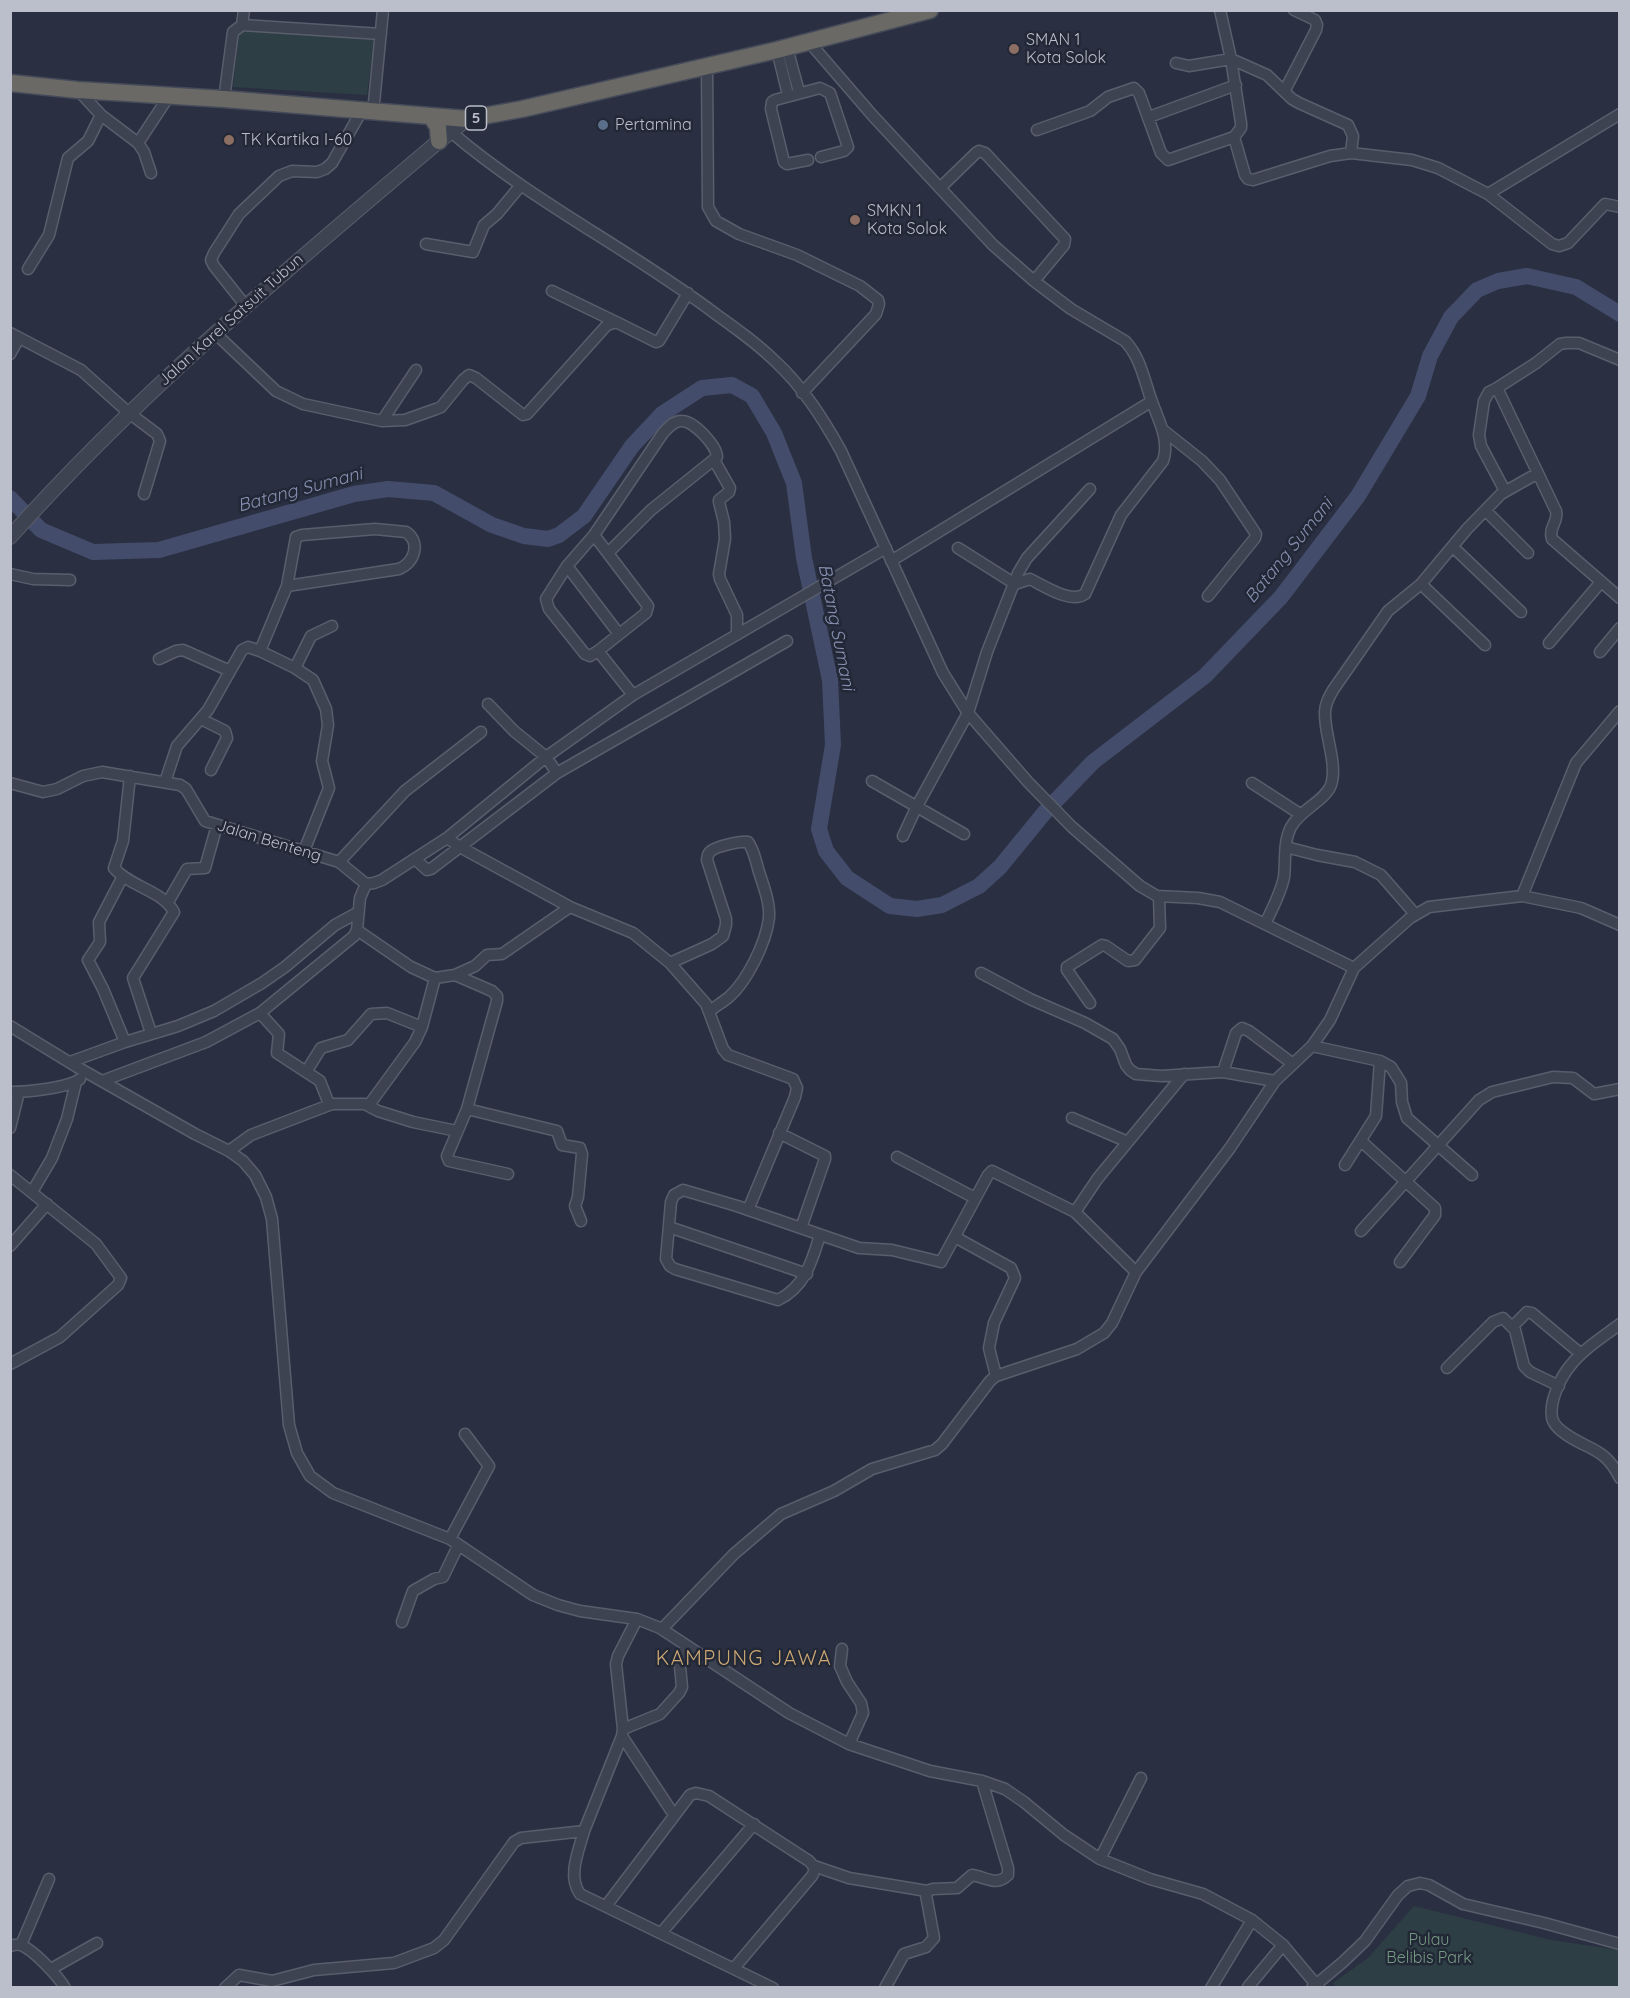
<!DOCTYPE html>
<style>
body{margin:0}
#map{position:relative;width:1630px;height:1998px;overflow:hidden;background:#2a3042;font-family:Quicksand,sans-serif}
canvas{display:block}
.frame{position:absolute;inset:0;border:12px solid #bbbfcb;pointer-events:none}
</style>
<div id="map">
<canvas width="1630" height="1998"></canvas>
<div class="frame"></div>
</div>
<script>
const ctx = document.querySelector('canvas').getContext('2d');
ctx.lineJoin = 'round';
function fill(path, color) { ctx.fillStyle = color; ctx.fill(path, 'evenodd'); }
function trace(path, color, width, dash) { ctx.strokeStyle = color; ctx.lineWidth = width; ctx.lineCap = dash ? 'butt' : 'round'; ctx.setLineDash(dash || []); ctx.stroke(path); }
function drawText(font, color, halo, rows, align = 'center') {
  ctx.font = font + ' Quicksand,sans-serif'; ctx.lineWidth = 5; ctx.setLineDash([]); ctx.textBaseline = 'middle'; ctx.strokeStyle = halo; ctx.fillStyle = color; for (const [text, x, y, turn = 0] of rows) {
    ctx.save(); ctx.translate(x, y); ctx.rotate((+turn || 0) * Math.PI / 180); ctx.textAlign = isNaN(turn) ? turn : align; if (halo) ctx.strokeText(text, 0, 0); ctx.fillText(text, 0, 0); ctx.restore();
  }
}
fill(new Path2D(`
 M240,31L374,39L367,95L233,87Z
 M1414,1906L1551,1940L1619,1950V1987H1336L1333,1983L1368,1958Z`), '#2d3e44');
trace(new Path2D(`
 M10,498L41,530L93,552L159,550L354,494L388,489L434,493L492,525L524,536L548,539L559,535L584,516L632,446L662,414L702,388L732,385L752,396L774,433L794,483L804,558L830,680L833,745L819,829L826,851L847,878L890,906L917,909L942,905L979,886L1000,867L1045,812L1093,762L1205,676L1281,597L1358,496L1418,396L1430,356L1451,317L1477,290L1498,281L1527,276L1576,287L1620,314`), '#434d6b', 16);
const minor = new Path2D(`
 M242,25L244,10
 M810,43L873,116L993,245L1034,281L1071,309L1125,341C1141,358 1144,380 1152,402C1159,421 1170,441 1163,461L1121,515L1085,594C1071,604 1044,586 1030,579L1015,584L958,548
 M787,48L799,92
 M777,50L788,95
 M1176,63L1189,66L1231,59L1267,75L1292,99L1299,103L1348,125L1353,136L1351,153
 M707,66L708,207L716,221L739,234L797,255L860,286L878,300L879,304L876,314L802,393
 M78,90L101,115L138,143L144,152L151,173
 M1285,90L1316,30L1317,25L1315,20L1294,10
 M224,99L233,32L242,25L381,34
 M373,113L383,10
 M1149,117L1236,85
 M1037,130L1090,111L1108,97L1134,88L1139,93L1161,153L1168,160L1234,137L1241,128V123L1231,59L1220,10
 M451,132C533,202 631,250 717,315C738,330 759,345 777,363C804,388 824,420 841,451L943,673L968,713L1028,782L1072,827L1140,886L1157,896L1198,898L1220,902L1354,968
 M1234,137L1245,175L1248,179L1253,180L1330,156L1351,153L1412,160L1438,168L1488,194L1552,244L1559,246L1568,243L1605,204L1620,207
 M138,143L169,96
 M808,160L787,164L784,162L771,109L772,102L775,100L820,88L830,93L848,147L844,151L821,157
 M940,188L976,153L979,151L985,153L1065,239L1064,245L1034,281
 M1488,194L1620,114
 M426,244L473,252L484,225L497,214L521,185
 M28,269L49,235L68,158L88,141L101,115
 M552,291L616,322
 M245,305L214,266L211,260L214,253L239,214L279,176L292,171L317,172L325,169L332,163L361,112
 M10,333L81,370L129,413L157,434L160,441L144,494
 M215,333L276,391L303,404L382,421L405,420L436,409L441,407L463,380L469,375L476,378L523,415L527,414L607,325L616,322L656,342L659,341L688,293
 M10,354L19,338
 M1497,388L1536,363L1560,344L1566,343H1579L1620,360
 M382,421L416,370
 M1163,430L1202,461L1220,480L1256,534L1255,538L1208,596
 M714,460L730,488L729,492L719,500V502L724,522L725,539L719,574L720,579L737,615V633
 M1505,491L1481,446L1479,435L1484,401L1489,392L1497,388L1556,511C1559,521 1548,528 1552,539L1620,598
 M1486,511L1528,553
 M594,535L648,606L646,613L598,651
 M1453,547L1521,612
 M608,553L651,510L717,457C717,446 694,421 682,421C674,420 668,428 663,433L594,535L567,566L546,599L549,609L585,654L590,656L598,651L633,695
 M891,561L1152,401
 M567,566L619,634
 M10,574L33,579L70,580
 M1421,584L1485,645
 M1549,643L1601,582
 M260,651L287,586L296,537L302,535L375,529L406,532C421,542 415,562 399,569L287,586
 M1600,652L1620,628
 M159,659L176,651L183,650L230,671
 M295,668L311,636L332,626
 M488,704L514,731L546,757L557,773
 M201,719L225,731L227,738L211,770
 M130,776L123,841L114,868C130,887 162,890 174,912L133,978L151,1033
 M872,781L964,834
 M165,782L177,746L208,710L242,650L248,647L260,651L295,668L313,680L326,709L328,725L322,761L329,788L304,851
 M10,783L43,792L57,789L83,776L102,772L180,785L186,789L205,821L339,862L366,884
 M1252,783L1300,814
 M903,836L917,806L968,713L987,652L1018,573L1027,558L1090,489
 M447,838L460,847L570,907L633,933L670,963L706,1004L723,1049L728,1055L793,1079L797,1088L795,1097L748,1210
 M1286,847L1317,855L1355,862L1381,875L1415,914
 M415,859L427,870L431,869L557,773L787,641
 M339,862L405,791L481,732
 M123,876L99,922L100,942L88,960L103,989L125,1042
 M366,884L374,883L382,880L447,838L546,757L633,695L886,548
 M1522,896L1576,763L1620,711
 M168,902L187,869L205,868L217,825
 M1265,924C1272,909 1281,893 1284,877C1286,861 1283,842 1291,827C1300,810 1325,801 1331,785C1338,764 1324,734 1325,712C1325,704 1329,697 1333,690L1388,611L1421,584L1467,529L1501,494L1538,473
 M357,930L411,967L435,978L455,975L492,991L497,996V1001L467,1109L447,1156L449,1161L508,1174
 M670,963L712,944L723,936L726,925V919L707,860C708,855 707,854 711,851C717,846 740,841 748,842C754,850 756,862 759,872C764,887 770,903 769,918C766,943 747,981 729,997C723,1002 716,1006 710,1011
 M981,973L1030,999L1085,1023L1113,1039L1120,1049L1126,1065L1130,1070L1136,1074L1161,1076L1223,1072L1275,1081
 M455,975L475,966L487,955L502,954L570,907
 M1090,1003L1067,970V967L1102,945L1106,946L1128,961L1135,960L1160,928L1159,897
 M260,1013L279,1034L277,1053L320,1081L329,1104
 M10,1026L77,1067L195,1134L229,1151L243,1161L255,1175L266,1197L272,1219L289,1425L297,1453L310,1476L333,1493L450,1539L533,1595L558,1605L580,1611L637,1619L660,1628L789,1713L849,1744L930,1771L982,1781L1005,1789L1024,1802L1064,1835L1100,1859L1150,1879L1203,1894L1252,1920L1283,1945L1319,1988
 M1312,1046L1380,1061L1391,1067L1401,1083L1402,1102L1407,1118L1472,1175
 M70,1062L125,1042L178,1026L214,1011L262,983L285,967L335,925L357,913
 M306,1072L321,1048L348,1040L371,1014L387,1013L422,1027
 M1223,1072L1236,1033L1242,1028L1249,1031L1293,1064
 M102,1081L206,1042L260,1013L354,936L357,930L360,898L366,884
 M10,1092C27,1092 68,1088 80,1079
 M369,1105L415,1042L422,1027L435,978
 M467,1109L557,1131L562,1145L580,1148L582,1154L578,1197L575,1206L581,1221
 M1072,1118L1128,1142
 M10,1128L19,1092
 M779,1133L825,1156V1159L801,1228
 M1361,1141L1435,1208V1215L1400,1262
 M229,1151L251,1135L332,1104H365L378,1111L413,1122L457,1131
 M897,1157L975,1198
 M1345,1165L1376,1116L1380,1061
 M10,1175L96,1244L121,1278L118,1285L60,1337L10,1364
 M32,1192L52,1158L67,1119L76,1082
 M1075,1212L1098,1178L1184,1074
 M669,1227L807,1274
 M1361,1231L1479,1100L1492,1092L1553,1077L1573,1078L1594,1094L1620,1089
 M820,1235C812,1261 805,1287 778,1300L675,1269L670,1266L666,1259L671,1202L674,1195L683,1190L737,1206L859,1248L892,1250L941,1262L988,1175L992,1171L1075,1212L1136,1272
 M955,1237L1011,1268L1015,1278L994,1323L989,1348L996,1376
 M10,1246L47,1204
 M1620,1324C1603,1337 1583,1349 1570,1366C1560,1378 1549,1402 1552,1418C1554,1426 1561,1431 1567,1435C1591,1451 1605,1448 1620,1478
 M1513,1326L1527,1312L1532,1313L1581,1354
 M1447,1368L1493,1322L1503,1318L1515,1330L1524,1366L1530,1372L1559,1386
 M450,1539L489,1466L465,1434
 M402,1622L413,1591L434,1579L443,1577L458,1546
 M662,1629L734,1554L781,1514L834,1491L872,1469L935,1450L942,1444L990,1381L996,1376L1077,1349L1104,1333L1112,1323L1136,1272L1230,1148L1275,1081L1312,1046L1330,1020L1354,968L1410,918L1429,907L1522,896L1581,908L1620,925
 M842,1649L840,1666L847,1682L861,1703L863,1713L849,1744
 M623,1729L660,1714L679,1693L682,1687L680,1666L686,1645
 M622,1736L674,1815
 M584,1831C579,1850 567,1876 580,1894L773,1988
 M1100,1859L1141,1778
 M814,1866L849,1878L927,1891
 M606,1906L690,1795L696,1793L709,1796L809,1861C814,1866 816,1869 812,1876L735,1967
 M662,1932L754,1824
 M21,1945L49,1879
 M10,1946C14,1945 17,1944 20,1945C32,1948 59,1977 65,1988
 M51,1969L97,1943
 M1248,1987L1283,1945
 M225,1988L239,1975L272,1981L314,1970L394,1963L434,1948L444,1940L514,1842L521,1838L584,1831L622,1736L623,1729L616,1664L618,1656L637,1619
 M885,1988L904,1954L926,1947L934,1938L926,1895L927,1891L933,1889L957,1888L972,1875C986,1877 996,1887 1008,1875V1868L982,1781
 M1211,1988L1252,1920
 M1312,1988L1343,1962L1365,1941L1398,1895L1408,1886L1420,1883L1429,1885L1463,1904L1544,1923L1620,1944`);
const tertiary = new Path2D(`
 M10,537C140,391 290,267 439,141L467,119`);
const trunk = new Path2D(`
 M10,83L78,90L224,99L467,119L522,109L777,50L930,10
 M431,116L438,127L439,141`);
trace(minor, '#595e6c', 13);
trace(tertiary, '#595e6c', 16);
trace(trunk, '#464b59', 19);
trace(minor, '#3e4352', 10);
trace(tertiary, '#3e4352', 14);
trace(trunk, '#6a6966', 16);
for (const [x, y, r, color] of [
 [1014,49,6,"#8d6e63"],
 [603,125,6,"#5c6f8a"],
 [229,140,6,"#8d6e63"],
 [855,220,6,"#8d6e63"]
]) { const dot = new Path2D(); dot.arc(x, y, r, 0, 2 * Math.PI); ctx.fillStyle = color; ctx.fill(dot); trace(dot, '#232837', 2); }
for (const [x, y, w] of [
 [476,118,21]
]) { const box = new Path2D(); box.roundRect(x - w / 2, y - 12, w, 24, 4.5); ctx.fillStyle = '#232837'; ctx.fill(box); trace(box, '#bbbfcb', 1.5); }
drawText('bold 15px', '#bbbfcb', null, [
 ["5",476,118]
]);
drawText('16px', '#bbbfcb', '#232837', [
 ["SMAN 1",1026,40],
 ["Kota Solok",1026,58],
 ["Pertamina",615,125],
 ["TK Kartika I-60",241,140],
 ["SMKN 1",867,211],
 ["Kota Solok",867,229]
], 'left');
drawText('16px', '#bbbfcb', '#232837', [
 ["Jalan Karel Satsuit Tubun",231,320,-42],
 ["Jalan Benteng",269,841,17]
]);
drawText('16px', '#759a83', '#232837', [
 ["Pulau",1429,1940],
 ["Belibis Park",1429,1958]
]);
drawText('italic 18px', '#8690b0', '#232837', [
 ["Batang Sumani",300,490,-15],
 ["Batang Sumani",1289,551,-51],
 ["Batang Sumani",836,627,79]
]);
ctx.letterSpacing = '1.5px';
drawText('20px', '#cea974', '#232837', [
 ["KAMPUNG JAWA",744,1659]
]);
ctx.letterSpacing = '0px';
</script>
